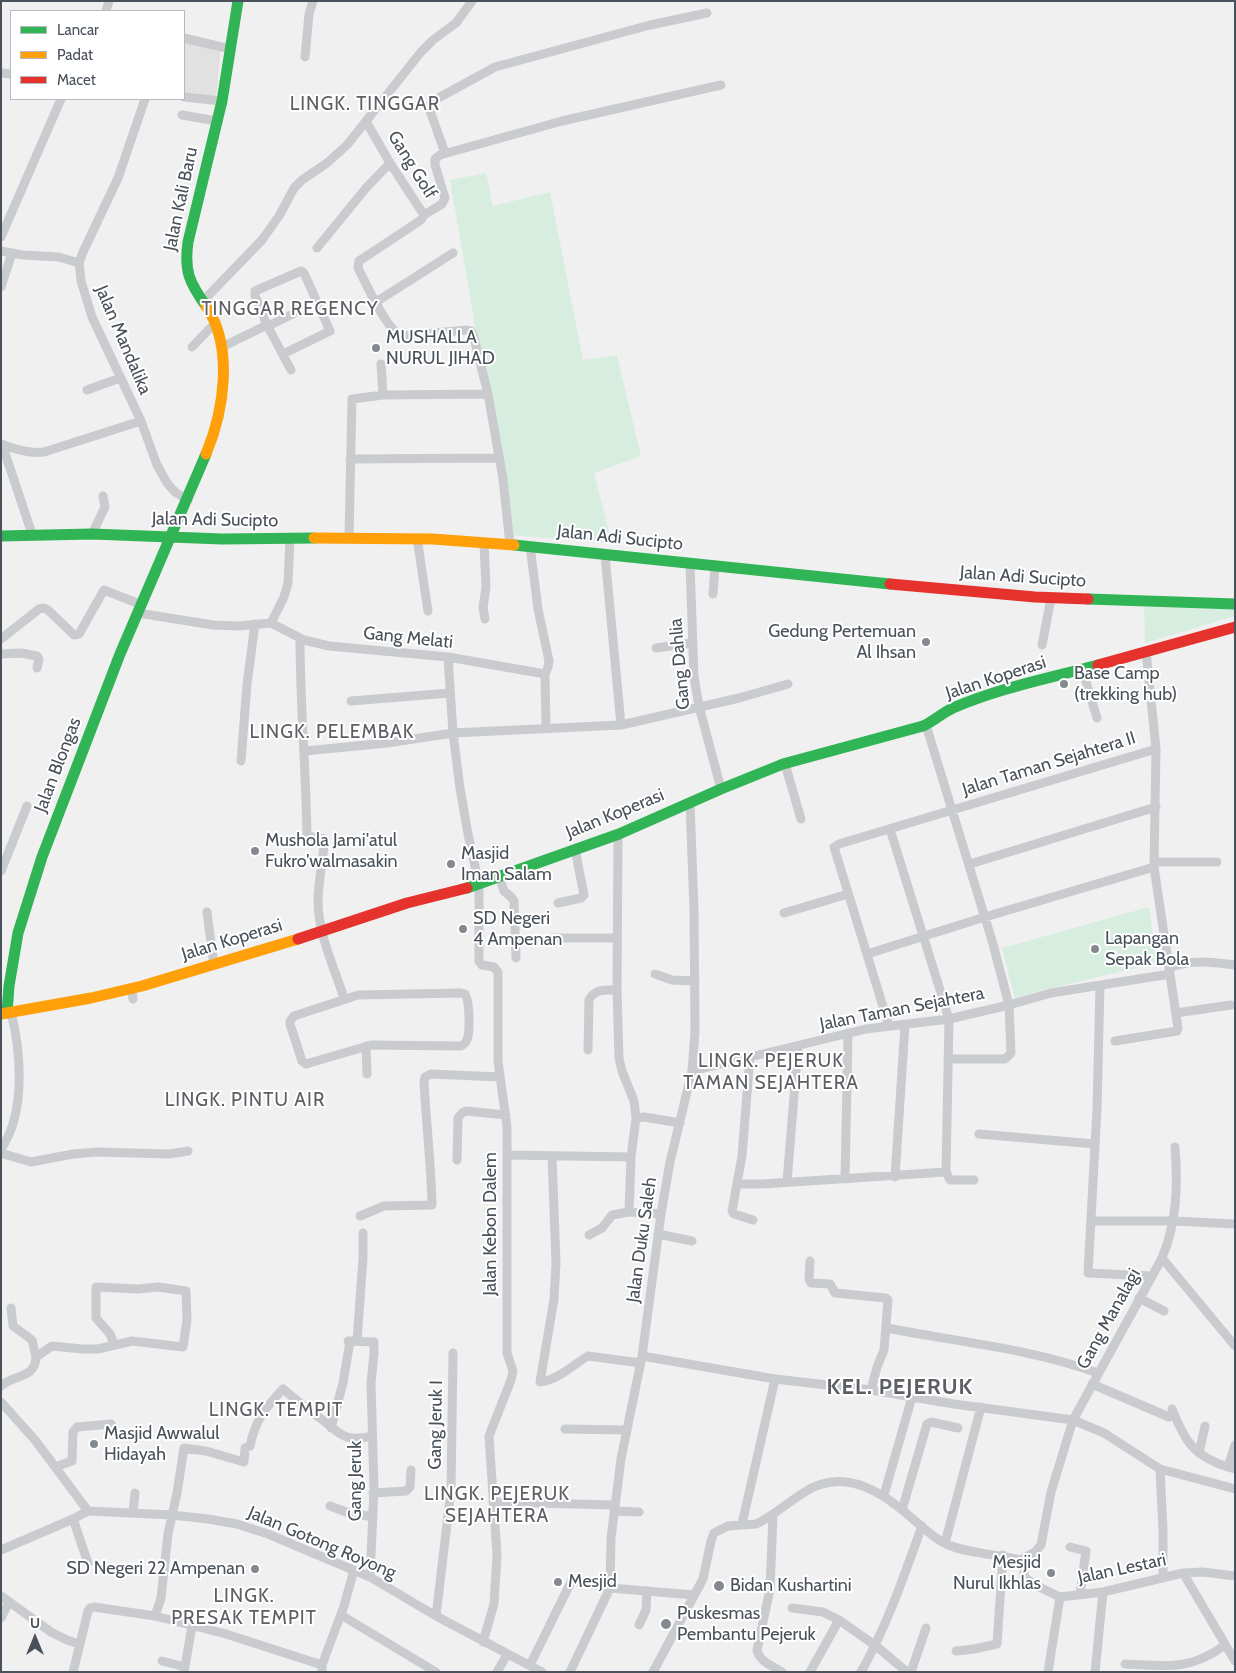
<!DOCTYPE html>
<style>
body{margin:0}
#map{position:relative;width:1236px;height:1673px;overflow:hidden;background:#f0f0f0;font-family:Cabin,sans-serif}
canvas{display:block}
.frame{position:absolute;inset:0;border:2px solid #49515a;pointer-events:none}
.legend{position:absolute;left:10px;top:10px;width:175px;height:90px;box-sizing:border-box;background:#fff;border:1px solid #b6b9bd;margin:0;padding:6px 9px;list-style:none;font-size:15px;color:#49515a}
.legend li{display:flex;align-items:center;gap:10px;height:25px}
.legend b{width:25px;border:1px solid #b6b9bd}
.north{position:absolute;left:10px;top:1613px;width:50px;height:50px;-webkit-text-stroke:4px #fff;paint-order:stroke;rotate:0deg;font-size:14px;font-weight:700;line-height:20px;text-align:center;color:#49515a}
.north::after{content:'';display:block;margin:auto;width:18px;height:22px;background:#49515a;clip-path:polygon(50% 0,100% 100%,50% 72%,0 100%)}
</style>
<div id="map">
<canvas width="1236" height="1673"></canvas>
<div class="frame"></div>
<ul class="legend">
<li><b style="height:6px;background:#30b455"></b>Lancar</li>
<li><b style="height:6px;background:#ff9f0a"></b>Padat</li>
<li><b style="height:6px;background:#e5322d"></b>Macet</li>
</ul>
<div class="north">U</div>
</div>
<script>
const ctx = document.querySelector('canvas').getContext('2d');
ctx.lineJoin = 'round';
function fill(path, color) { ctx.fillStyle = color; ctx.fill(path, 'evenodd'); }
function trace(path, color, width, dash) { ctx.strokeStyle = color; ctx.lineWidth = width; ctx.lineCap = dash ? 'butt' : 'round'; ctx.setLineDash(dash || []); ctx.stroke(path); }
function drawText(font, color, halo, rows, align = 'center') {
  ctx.font = font + ' Cabin,sans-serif'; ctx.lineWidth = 4; ctx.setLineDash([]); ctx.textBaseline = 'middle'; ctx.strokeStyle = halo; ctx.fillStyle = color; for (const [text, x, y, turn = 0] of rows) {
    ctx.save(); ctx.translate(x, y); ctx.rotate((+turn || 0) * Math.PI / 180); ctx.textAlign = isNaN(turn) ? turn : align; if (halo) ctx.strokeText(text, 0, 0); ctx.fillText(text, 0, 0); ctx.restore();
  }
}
fill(new Path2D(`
 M184,42L221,49L216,99L184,95Z`), '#e2e1e1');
fill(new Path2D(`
 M486,173L493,206L550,192L583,360L617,355L641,456L594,473L612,543L511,535L450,180Z
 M1144,607L1235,609V616L1145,643Z
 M1149,907L1157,963L1039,991L1015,999L1002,948Z`), '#d7ede0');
trace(new Path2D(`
 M106,11L109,1
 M184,38L230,49
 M305,57L309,14L313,1
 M1,73L11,74
 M184,97L222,101
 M145,99L118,178L83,252L79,263L80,270L81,281L92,317L141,421L157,465L167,483L175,492L188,500
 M182,115L217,121
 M367,123L390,163L424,215L421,220L359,261L358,268C366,283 387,332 402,336L467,330L471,331L473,334L488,394L503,479L510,545
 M445,153L429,108L431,102L495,67L650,25L707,13
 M424,215L442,204L445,198L435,165V159L440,155L562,121L721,85
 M1,237L61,99
 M317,248L366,188L390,163
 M1,251L23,255L59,257L79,263
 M1,287L12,253
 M203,301L262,240L279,216L294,188L302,180L327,163L347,145L421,52L433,40L456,23L472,1
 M376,302L453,253
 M267,325L255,296V291L301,271L304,273L330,331L283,354
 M268,326L293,314
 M192,347L216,322
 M222,347L267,325L291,370
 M381,364L383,395
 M87,390L120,378
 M1,444C15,449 30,454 44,452L141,421
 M2,444L32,534
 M350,459L499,458
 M92,534L105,507L103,496
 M349,538L352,399L383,395L488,394
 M417,538L428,611
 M484,543L486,587L483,608L485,619
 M530,546L538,609L549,661L548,667L545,674L546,728
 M605,555L621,725
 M690,564L694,677L699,706L721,789
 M713,594L715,566
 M138,613L213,625L239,626L271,623
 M271,623L304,640L329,646L448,657L545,674
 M271,623L284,597L288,583L290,539
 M300,638C300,704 306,770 307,836L324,839C324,860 318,880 318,901C318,934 334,967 344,998
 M1,639L39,609L44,608L48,610L74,635L79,634L104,590L142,605
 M1042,645L1051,598
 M656,648L692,643
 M1,654L21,653L37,656L39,659L37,668
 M448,657L453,733L460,788L468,834L479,885V961L482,965L494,967L498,972V1061L507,1127V1353L513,1371L511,1380L489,1436L497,1555L494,1604L483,1642
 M1082,669L1097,718
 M351,701L450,693
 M305,751L387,743L453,733L621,725L739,698L788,684
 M241,761L247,684L255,624
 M785,764L801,819
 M890,829L949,1019L946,1172
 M618,834L617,990L619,1058L622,1071L634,1101L636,1118L631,1157L629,1212L661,1214
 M1154,862H1217
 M970,864L1156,807
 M1,871L27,806
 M499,877L504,891L511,897L514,901L516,958
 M558,903L581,898L584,895L575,849
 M207,912L214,965
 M784,913L848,894
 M554,938H617
 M867,954L985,917L1154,867
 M1169,968C1190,959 1213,962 1235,965
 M655,974L672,980L695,981
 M1100,986L1097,1109L1088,1273L1151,1276
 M131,988L133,999
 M461,993L465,994C470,1001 470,1032 467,1040C465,1044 464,1044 461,1046L371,1045L306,1064L302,1061L290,1024V1021L294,1016L358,995Z
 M1176,1013L1231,1005
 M889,1026L834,847L839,844L1156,749
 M1115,1041L1177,1031L1178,1028L1154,867L1156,749L1146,651
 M366,1046L367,1074
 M588,1050L589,1000C595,988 606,990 617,990
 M750,1056L742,1156L732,1211L734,1214L753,1220
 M949,1059H1005L1011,1053L1009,1005L1051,993L1170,974
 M692,1071L866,1029L949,1019L1009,1005L993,944L926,725
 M636,1118L644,1117L680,1123
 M979,1134L1095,1144
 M1175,1147C1178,1185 1177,1222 1162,1258L1073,1420L1104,1433L1160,1469L1235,1489
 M1,1149C26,1113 21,1052 11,1012
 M1,1153L31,1162L73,1154L97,1152L169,1154L188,1151
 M507,1155L631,1157
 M552,1156L556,1263L554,1299L540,1382C558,1380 573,1365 588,1356L641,1363
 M457,1160L458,1118L462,1113L466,1111L506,1115
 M895,1177L905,1025
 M845,1179L848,1033
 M787,1182L798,1047
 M737,1184H762L946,1172L950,1180H974
 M360,1216L384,1206L432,1205C431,1163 426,1122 424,1081L425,1077L431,1074L500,1077
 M1091,1221H1174L1235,1224
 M658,1234L692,1241
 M589,1235L602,1228L612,1215L629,1212
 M1162,1258L1235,1346
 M810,1261L809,1279L811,1283L830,1284L835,1293L886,1298L888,1300L884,1350L877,1367L871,1390
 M1139,1298L1164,1311
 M11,1308L13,1326L32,1340L36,1357
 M887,1328C957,1342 1029,1348 1098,1373
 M348,1341L374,1342V1354L371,1383L374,1489L370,1577
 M357,1341L363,1258V1233
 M642,1356L775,1379L871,1390L954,1404L1073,1420L1051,1492L1041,1545L1035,1552L1021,1560
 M1092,1384L1169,1417
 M1,1386C15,1374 35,1379 36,1357L52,1346L82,1349H98L132,1341L183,1347L187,1320L186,1291L158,1287L138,1289L96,1287V1318L110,1334L114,1344
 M1,1402L35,1440L88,1511L172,1515L208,1519L237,1524L268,1534L370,1577L436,1616L542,1672
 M1172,1409C1185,1441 1193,1456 1228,1467
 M331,1428L343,1383L350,1341
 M565,1429L627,1430
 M1235,1445L1228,1467L1235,1469
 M1199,1453L1205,1426
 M55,1467L72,1461L73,1432L77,1427L111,1424
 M1160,1469L1163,1530V1577
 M373,1493L406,1491L410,1487L411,1470
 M884,1495L912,1397
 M493,1502L615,1505
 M330,1506L346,1512L373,1517
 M902,1510L927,1424L931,1422L958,1428
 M614,1511L639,1512
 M133,1513L135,1493
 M773,1515L770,1589L757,1650C759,1661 772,1666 782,1672
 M73,1519L88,1563
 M742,1524L775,1379
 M945,1543L981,1407
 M1070,1547L1086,1551L1080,1595
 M1,1550L73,1519L88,1511
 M1183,1573L1235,1661
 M1,1596L51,1632L67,1640L79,1644
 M792,1608L823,1612L839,1620L810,1672
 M341,1615L436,1672
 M155,1616L161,1598L168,1534L177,1493L184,1448L206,1451L244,1462L245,1448L250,1446C255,1421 265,1408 283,1389C295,1399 307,1409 320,1418C340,1433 343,1443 372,1436
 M436,1616L451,1490L453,1353
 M1,1618L9,1602
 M839,1620L876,1646L907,1672
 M639,1625L646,1610L647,1591
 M956,1651L974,1649L997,1644L1003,1555
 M162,1661L185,1667
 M1125,1664C1166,1666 1190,1671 1225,1645
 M530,1665L572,1580L610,1588L694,1595
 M73,1672L88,1611L90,1608L94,1607L155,1616L226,1634L322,1665
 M184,1672L192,1626
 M322,1672V1665L344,1606L354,1570
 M497,1672L507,1655
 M570,1672L610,1588L611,1538L621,1459L642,1356L661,1214L670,1162L692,1071L695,1031L694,910L690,803
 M653,1672L703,1579L711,1541L714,1533L728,1526L756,1524L762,1521C776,1513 789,1502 803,1493C838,1470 871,1485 901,1509C914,1519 931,1537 946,1544C969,1554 997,1554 1021,1560L1024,1566V1577L1035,1585L1060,1597L1103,1592L1183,1573L1203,1572L1235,1576
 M861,1672C887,1626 904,1576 922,1526
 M911,1672L926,1628
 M1048,1672L1060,1597
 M1095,1672L1103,1592`), '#cacbce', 9);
trace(new Path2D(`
 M206,306C189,282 184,271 188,242L222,101L238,1
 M1,536L92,534L222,539L314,538
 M514,545L890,584
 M1088,599L1235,604
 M467,888L619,834L721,789L783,764L923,726C934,721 942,713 953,708C999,688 1050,678 1098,665
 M7,1013L9,986L18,933L42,857L120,654L206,454`), '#30b455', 11);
trace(new Path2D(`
 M206,306C234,347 224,411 206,454
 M314,538L433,539L514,545
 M1,1014L91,998L142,986L298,939`), '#ff9f0a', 11);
trace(new Path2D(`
 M890,584L1035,597L1088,599
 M1098,665L1235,627
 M298,939L407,903L467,888`), '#e5322d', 11);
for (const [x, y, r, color] of [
 [376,348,5,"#83898e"],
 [926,642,5,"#83898e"],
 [1064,684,5,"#83898e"],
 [255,851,5,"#83898e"],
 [451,864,5,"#83898e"],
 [463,929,5,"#83898e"],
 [1095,949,5,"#83898e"],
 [94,1444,5,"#83898e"],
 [255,1569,5,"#83898e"],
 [1051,1573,5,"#83898e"],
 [558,1582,5,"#83898e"],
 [719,1586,6,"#83898e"],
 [666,1624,6,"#83898e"]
]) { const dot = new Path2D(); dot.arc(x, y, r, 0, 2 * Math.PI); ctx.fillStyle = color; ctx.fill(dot); trace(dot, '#fff', 2); }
drawText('18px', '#49515a', '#fff', [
 ["Gang Golf",412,165,58],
 ["Jalan Kali Baru",181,199,-78],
 ["Jalan Mandalika",123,340,67],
 ["Jalan Adi Sucipto",215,520,1],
 ["Jalan Adi Sucipto",620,538,6],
 ["Jalan Adi Sucipto",1023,577,4],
 ["Gang Melati",408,638,6],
 ["Gang Dahlia",680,664,-95],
 ["Jalan Koperasi",996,678,-18],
 ["Jalan Taman Sejahtera II",1049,764,-17],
 ["Jalan Blongas",58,765,-69],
 ["Jalan Koperasi",615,814,-22],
 ["Jalan Koperasi",232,940,-17],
 ["Jalan Taman Sejahtera",902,1009,-11],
 ["Jalan Kebon Dalem",491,1224,-90],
 ["Jalan Duku Saleh",642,1240,-82],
 ["Gang Manalagi",1109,1319,-61],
 ["Gang Jeruk I",436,1425,-89],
 ["Gang Jeruk",356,1481,-90],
 ["Jalan Gotong Royong",322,1543,23],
 ["Jalan Lestari",1122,1569,-12]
]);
drawText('18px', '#49515a', '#fff', [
 ["MUSHALLA",386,338],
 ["NURUL JIHAD",386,359],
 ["Gedung Pertemuan",916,632,"right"],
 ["Al Ihsan",916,653,"right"],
 ["Base Camp",1074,674],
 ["(trekking hub)",1074,695],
 ["Mushola Jami'atul",265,841],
 ["Fukro'walmasakin",265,862],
 ["Masjid",461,854],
 ["Iman Salam",461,875],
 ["SD Negeri",473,919],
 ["4 Ampenan",473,940],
 ["Lapangan",1105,939],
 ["Sepak Bola",1105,960],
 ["Masjid Awwalul",104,1434],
 ["Hidayah",104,1455],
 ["Mesjid",1041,1563,"right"],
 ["Nurul Ikhlas",1041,1584,"right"],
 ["SD Negeri 22 Ampenan",245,1569,"right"],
 ["Mesjid",568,1582],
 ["Bidan Kushartini",730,1586],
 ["Puskesmas",677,1614],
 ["Pembantu Pejeruk",677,1635]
], 'left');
ctx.letterSpacing = '1px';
drawText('19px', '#5c5f63', '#fff', [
 ["LINGK. TINGGAR",365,104],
 ["TINGGAR REGENCY",290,309],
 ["LINGK. PELEMBAK",332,732],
 ["LINGK. PEJERUK",771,1061],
 ["TAMAN SEJAHTERA",771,1083],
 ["LINGK. PINTU AIR",245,1100],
 ["LINGK. TEMPIT",276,1410],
 ["LINGK. PEJERUK",497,1494],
 ["SEJAHTERA",497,1516],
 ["LINGK.",244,1596],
 ["PRESAK TEMPIT",244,1618]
]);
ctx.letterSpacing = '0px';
ctx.letterSpacing = '1px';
drawText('bold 22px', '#5c5f63', '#fff', [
 ["KEL. PEJERUK",900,1388]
]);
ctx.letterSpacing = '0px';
</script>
